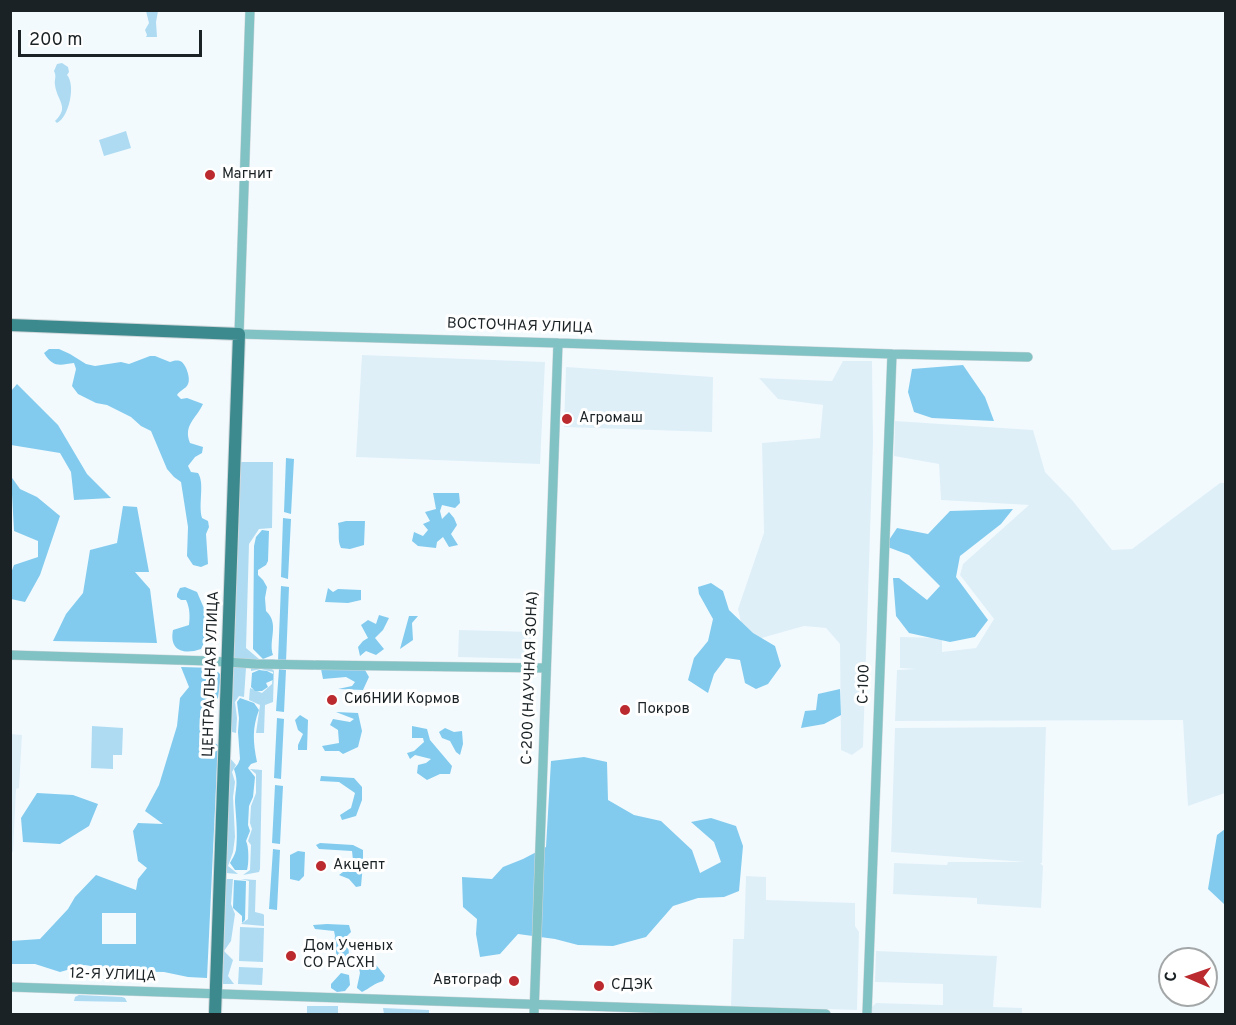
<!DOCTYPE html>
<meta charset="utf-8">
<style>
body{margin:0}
#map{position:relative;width:1236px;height:1025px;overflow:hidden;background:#f2fafe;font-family:Overpass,sans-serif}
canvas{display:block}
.frame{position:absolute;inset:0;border:12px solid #1b2225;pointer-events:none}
.north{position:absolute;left:1158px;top:947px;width:60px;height:60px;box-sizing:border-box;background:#fff;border:2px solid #a4a7a8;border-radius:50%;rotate:272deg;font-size:16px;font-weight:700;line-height:24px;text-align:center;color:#1b2225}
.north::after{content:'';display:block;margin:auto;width:21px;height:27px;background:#ba2a2e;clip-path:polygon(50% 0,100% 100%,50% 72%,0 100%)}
.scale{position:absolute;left:18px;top:30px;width:184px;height:27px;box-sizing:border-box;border:3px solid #1b2225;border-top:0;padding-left:8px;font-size:18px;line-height:21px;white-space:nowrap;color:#1b2225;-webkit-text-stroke:4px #fff;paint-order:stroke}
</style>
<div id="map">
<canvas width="1236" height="1025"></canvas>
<div class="frame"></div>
<div class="north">С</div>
<div class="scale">200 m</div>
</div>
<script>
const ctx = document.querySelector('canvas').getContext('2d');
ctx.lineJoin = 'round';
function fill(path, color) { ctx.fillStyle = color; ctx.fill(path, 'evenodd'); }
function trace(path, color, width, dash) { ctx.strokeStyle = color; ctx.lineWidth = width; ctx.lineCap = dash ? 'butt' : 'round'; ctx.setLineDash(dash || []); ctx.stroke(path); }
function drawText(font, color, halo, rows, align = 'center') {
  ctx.font = font + ' Overpass,sans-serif'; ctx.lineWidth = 6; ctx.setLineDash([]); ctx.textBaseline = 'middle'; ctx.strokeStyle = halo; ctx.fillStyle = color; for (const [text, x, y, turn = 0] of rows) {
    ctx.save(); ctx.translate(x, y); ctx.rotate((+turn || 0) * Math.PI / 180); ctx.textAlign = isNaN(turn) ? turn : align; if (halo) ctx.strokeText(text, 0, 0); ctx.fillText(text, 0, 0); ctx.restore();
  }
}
fill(new Path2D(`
 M362,355L545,362L540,464L356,457Z
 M843,361H872L873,442L863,747L852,755L841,750L840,644L826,628L804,626L758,639L746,645L738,609L764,533L762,443L820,438L823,405L778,399L759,378L832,381Z
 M566,367L713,377L712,432L564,427Z
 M895,421L1033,430L1045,472L1072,500L1112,550L1132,549L1220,483H1225V793L1188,806L1183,720L895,721L897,670L916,669L900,668V637L942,638V652L976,648L994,619L960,575L963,564L1029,505L941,500L939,464L894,456Z
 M459,630L532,632L531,659L458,657Z
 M1046,727L1042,863H1040L1043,866L1041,908L977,904V898L893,894L894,863L947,865L948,862H1025L891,852L895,728Z
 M11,734L22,735L19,788L16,789L13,852L10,851Z
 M746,876L766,877V900L855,903V926L859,932L857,1010L731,1006L733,939H744Z
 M876,951L997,956L993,1007L1022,1008V1014H872V1007L876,1003L943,1005V984L875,982Z`), '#dfeff8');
fill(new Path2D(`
 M146,11H158L156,22L157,37H146L147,35L145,30L149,23Z
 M62,63L68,67L69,72L67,75C76,85 69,117 57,123L55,121C70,107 57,101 55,85C54,79 57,77 54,71L57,64Z
 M126,131L131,148L104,156L99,140Z
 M239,462H273L272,528L259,529L249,544L246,648L259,659H275L272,662L235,659L232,656C233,637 240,605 233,588Z
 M236,667L246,668L244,697L239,696L235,702L237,718L236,733L232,732L229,729L232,668Z
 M251,668L272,669L274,671L273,702L265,705L264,733H256L260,705L249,700L250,688L262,693L272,684L273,672L261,669L251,671Z
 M92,726L123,728L122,755H113V769L91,768Z
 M228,758H230L236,765L232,772L235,782L233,797L235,837L233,852L228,866L238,874L226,873Z
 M250,769L262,770L260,869L259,872L243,875L250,870L251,845L248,841L252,829L250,823L251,806L256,793V774Z
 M227,879H233L231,904L235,914L231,941L224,951L233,960L228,976L234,984H220L224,882Z
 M241,879L256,880L255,912L263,914L264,915V926L241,924L248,919L249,881Z
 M240,927L264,928L263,962L239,961Z
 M239,967L263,968L262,985L238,984Z
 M79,995L122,997L125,998L127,1002L74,1001L75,997Z
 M307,1006H338V1014H307Z
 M383,1008L429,1010V1014H384Z`), '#aedbf2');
fill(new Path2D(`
 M49,349H59L70,354L86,364L95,366L121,362L129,364L150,356H155L170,362C173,361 176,360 180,361C186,363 191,379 188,384C186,389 180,390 177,395L181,399L187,398L203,404C196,419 183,425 190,443L203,447L202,453L195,457L188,466L191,472L198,473C205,483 198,504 202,518L208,521L209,527L206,534L208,564L201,567L193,565L187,556L188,527L181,482L174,477L167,469L151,431L141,426L131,417L107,405L96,403L78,394L72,386L76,369L74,363C60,365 53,368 44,353Z
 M963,365L985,397L994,421L932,418L914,412L908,392L912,369Z
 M17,384L58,425L87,474L111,498L74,500L71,472L60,453L11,445V391Z
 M286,458L294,459L291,514L284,512Z
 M10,475L20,489L37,497L60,516L40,575L25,602L11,599V573L14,565L38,557V541L14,531L12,494H11Z
 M433,493H459L460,503L455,508L442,505L440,511L442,519L449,512L454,518L457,525L451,534L458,545L449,547L443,537L437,542L436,548L418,546L412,541L414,532L423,536L428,530L423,524L430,521L425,512L436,509Z
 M123,506L137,507L149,572H135L150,589L157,643L53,641L66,614L83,593L90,550L117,543Z
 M1013,509L1001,524L960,556L956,577L988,620L975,637L950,642L909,633L896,616L893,578H899L927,600L940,586L909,555L885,546L897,528L928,534L950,511Z
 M283,518L291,519L288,579L281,577Z
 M346,521H365L364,545L350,549L341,548C337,540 340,532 338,523Z
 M262,530L269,531L268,561L266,565L258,570V575L263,580L267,587L265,598L266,611C280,624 268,640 273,655L263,659L253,649L254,546L256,537Z
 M711,583L723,591L729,610L753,633L775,646L781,666L768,684L756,689L745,683L740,660L726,658L714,674L708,693L688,680L694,658L708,641L713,619L699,594L698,587Z
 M281,586L289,587L286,662L278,661Z
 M185,587L197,592L206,613L204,643L201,649C184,655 169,651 173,630L189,625C190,617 190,608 186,600H181L177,597V594L180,588Z
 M328,588L333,592L338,589L361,590V600L348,603L325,602Z
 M379,615L389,618L383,630L375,638L384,649L376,655L366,651L360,656L358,647L363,641L368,638L361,625L368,620L376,624Z
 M409,616H418L412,623L413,640L400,649Z
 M181,667L214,668L221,675L218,698L207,705L204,736L218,745L207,978L188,977L164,972L119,971L85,965L60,972L35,964H11V941L40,939L68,909L75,897L96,875L136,890L138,879L147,868L138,861L133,831L138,823L163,824L145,811L159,785L177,726L180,698L189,687ZM102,913H136V944H102Z
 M279,669L286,670L284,712L276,711Z
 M321,669L365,670L369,677L363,690L338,689L352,686L355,682L346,677L323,679Z
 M259,670L267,671L273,674V680L266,683L268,687L262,691H255L251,687L252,673Z
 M840,689L841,715L824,724L801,728L805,711L816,710L818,694Z
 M240,698L254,703L259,710C252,728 253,742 257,762L251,764L248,768L255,777L253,797L249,806L248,825L250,831L246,841C249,846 249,864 247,870H235L230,863C232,859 235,855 236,850C238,834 236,818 235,802C235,789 239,783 234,769L238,764L240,759L238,732L239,718L237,702Z
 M336,712L358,713L362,731L358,747L343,754L339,751H325L322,746L339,743L338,730L330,725L333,719L350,722L354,719Z
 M300,715L308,720L307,750H298V745L303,734L298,730L295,720Z
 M277,718L284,719L281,779L274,778Z
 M412,726L427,729L430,740L452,766L450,774H440L427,780L417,773L418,765L426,763L431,759L415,755L410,759L407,753L414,751L424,742L423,738H412Z
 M445,728L454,732L462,731L463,744L460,755L456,752L450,741L442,738L439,732Z
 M584,757L607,762L608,800L634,815L661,821L692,850L700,873L721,862L714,842L691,822L711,818L736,826L743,846L739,891L724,897L698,898L673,906L646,937L613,946L578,945L555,939L518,934L500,954L480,957L476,934L477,919L463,907L462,877L492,879L503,867L523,859L546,847L551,761Z
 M321,776L354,778L362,787V800L356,816L342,820L340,815L351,808L355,793L339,782L320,781Z
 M275,785L283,786L280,844L272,843Z
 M37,793L73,795L98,804L89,826L60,844L23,842L21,818Z
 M1225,829L1226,905H1225L1208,889L1217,835Z
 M320,843L353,845L363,850V864L361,886L356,887L349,879L339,875L347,869L353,860L352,851L319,849L316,845Z
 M273,849L280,850L277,910L269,909Z
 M298,851L305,852L304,876L299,881L290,879V855Z
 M234,880L246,881L245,920L242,923V916L233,908Z
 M327,924L349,925L351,932L347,936L349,954L345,961H338L334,944L335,936L334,931L315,929L313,925Z
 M364,960L373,961L385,976L383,981C375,983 370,988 362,992L357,988V987L360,973L358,964Z
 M341,973L349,975L350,985L345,991L337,992L331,988V984Z`), '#82cbee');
const minor = new Path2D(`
 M250,10L239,334L558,343L892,354L1028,357
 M10,655L210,661L256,664L313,665
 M316,665L546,668
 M10,987L826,1014
 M534,1014L558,343
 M867,1014L892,354`);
const major = new Path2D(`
 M10,325L239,334L215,1014`);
trace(minor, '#d0d7db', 10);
trace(major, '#d0d7db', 14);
trace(minor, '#81c2c5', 9);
trace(major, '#3d8a8e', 12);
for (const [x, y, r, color] of [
 [210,175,6,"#ba2a2e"],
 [567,419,6,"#ba2a2e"],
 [332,700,6,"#ba2a2e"],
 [625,710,6,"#ba2a2e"],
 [321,866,6,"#ba2a2e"],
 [291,956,6,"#ba2a2e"],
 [514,981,6,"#ba2a2e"],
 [599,986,6,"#ba2a2e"]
]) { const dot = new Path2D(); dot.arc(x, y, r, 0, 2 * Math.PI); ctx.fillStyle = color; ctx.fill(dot); trace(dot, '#fff', 2); }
drawText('15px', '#1b2225', '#fff', [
 ["Магнит",222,175],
 ["Агромаш",579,419],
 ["СибНИИ Кормов",344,700],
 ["Покров",637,710],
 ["Акцепт",333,866],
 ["Дом Ученых",303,947],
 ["СО РАСХН",303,964],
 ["Автограф",502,981,"right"],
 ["СДЭК",611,986]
], 'left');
drawText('15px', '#1b2225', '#fff', [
 ["ВОСТОЧНАЯ УЛИЦА",520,327,2],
 ["ЦЕНТРАЛЬНАЯ УЛИЦА",212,674,-88],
 ["С-200 (НАУЧНАЯ ЗОНА)",531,678,-88],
 ["С-100",865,684,-88],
 ["12-Я УЛИЦА",113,976,2]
]);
</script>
